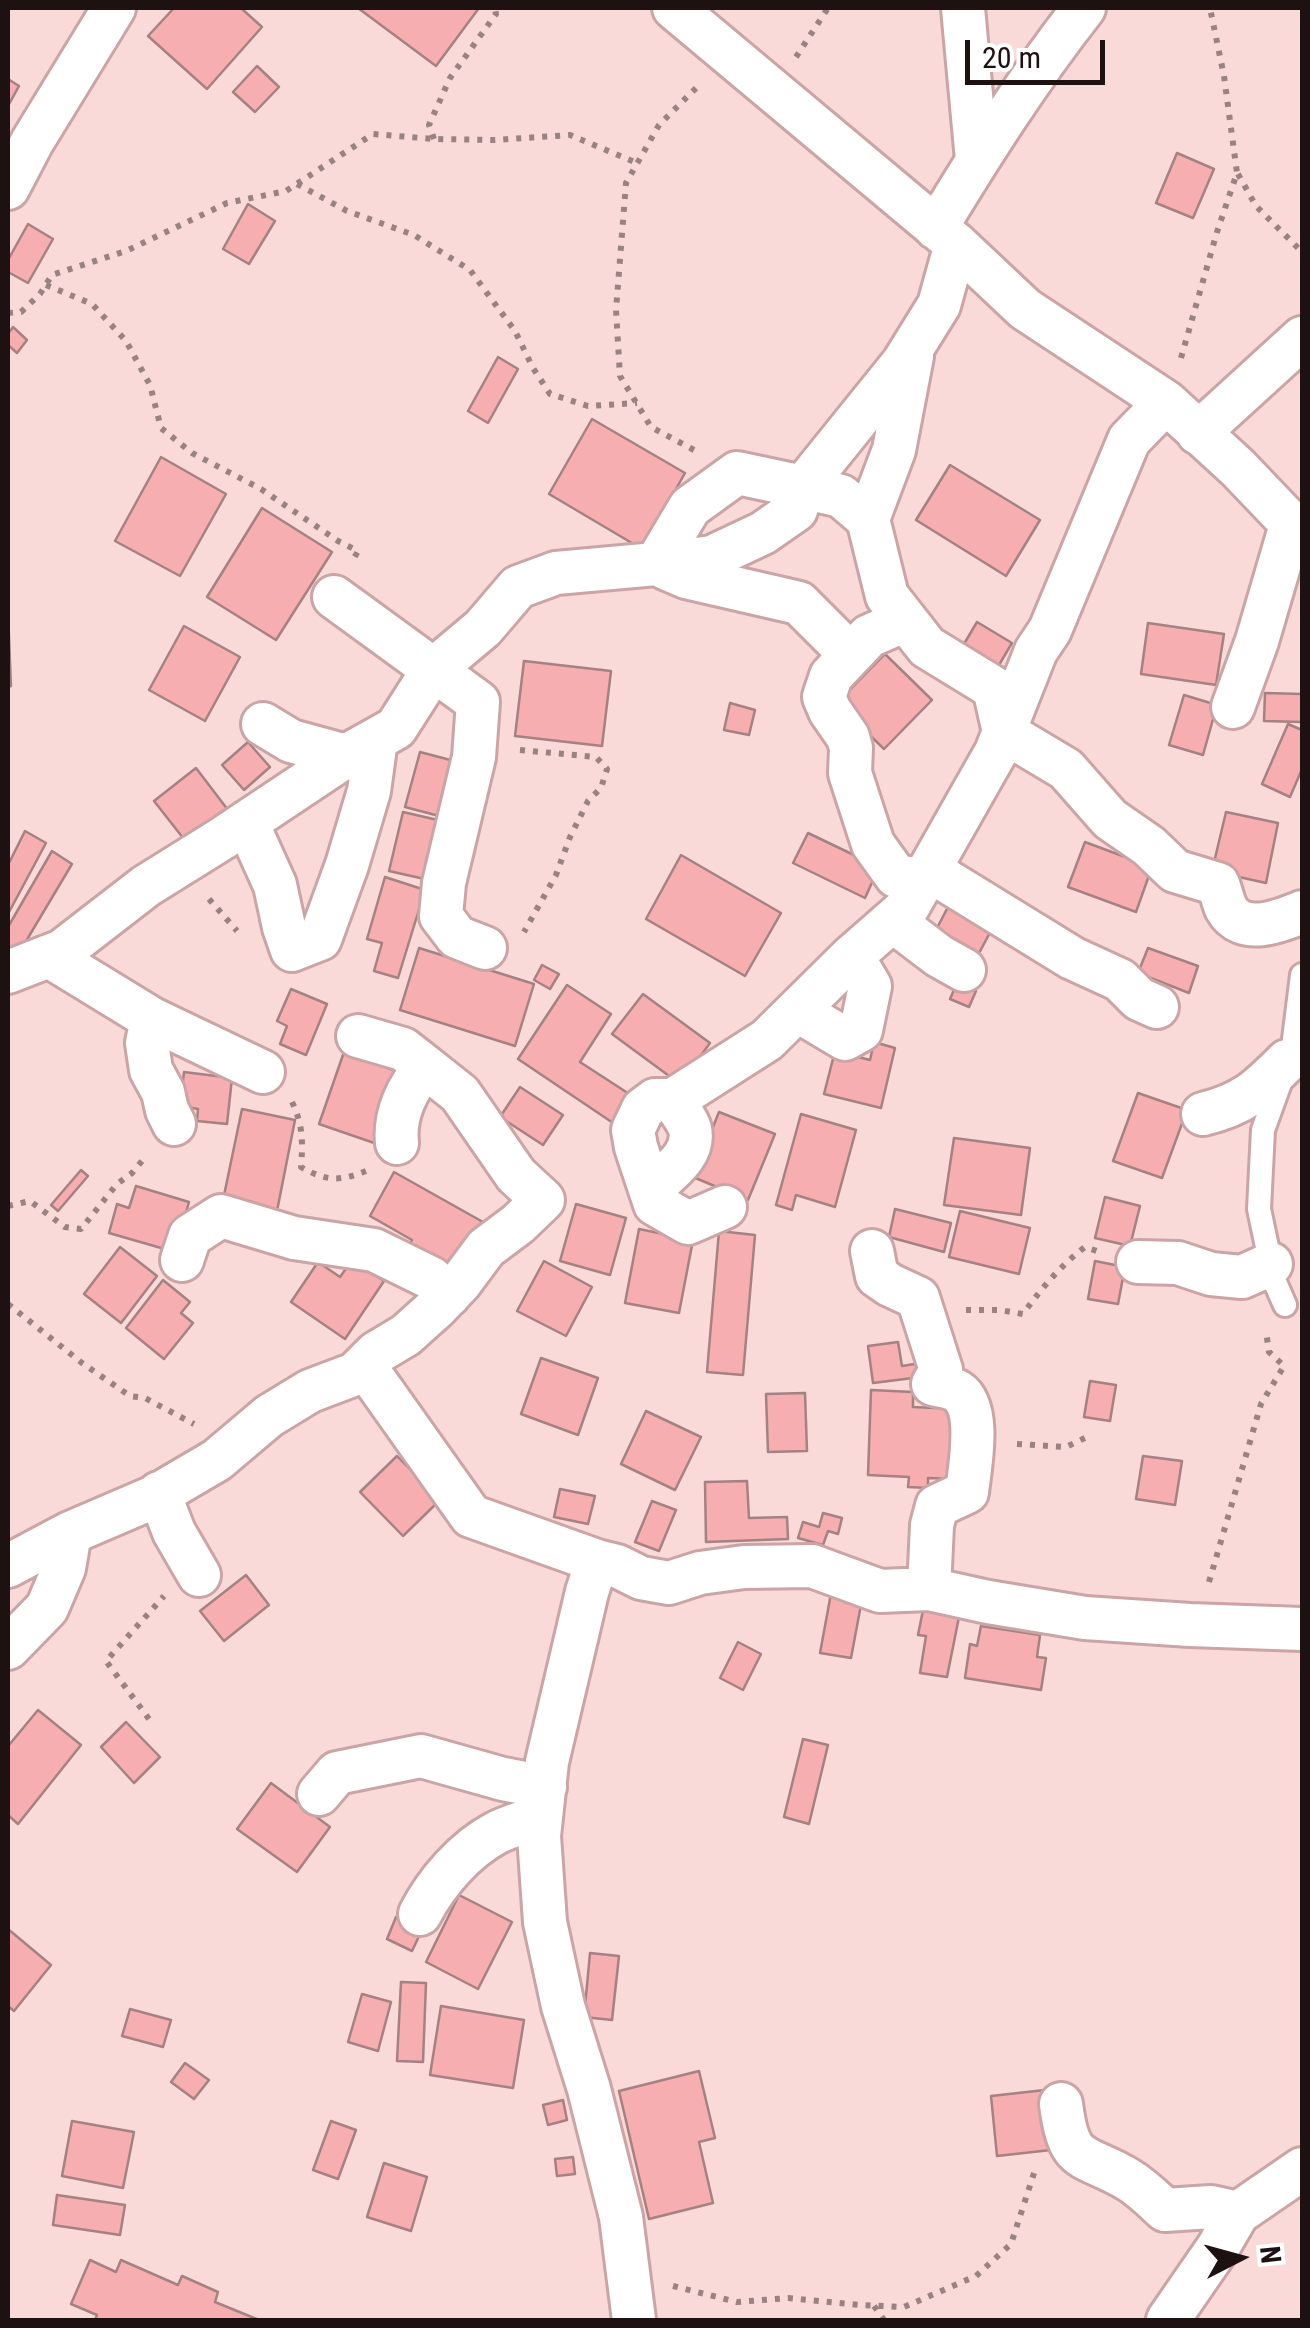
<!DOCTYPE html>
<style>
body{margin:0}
#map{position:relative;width:1310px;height:2328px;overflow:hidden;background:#fad9d9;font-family:"Roboto Condensed",sans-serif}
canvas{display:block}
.frame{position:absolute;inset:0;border:10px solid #1e1111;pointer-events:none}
.north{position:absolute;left:1190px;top:2208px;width:100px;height:100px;-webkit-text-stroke:8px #fff;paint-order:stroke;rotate:84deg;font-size:28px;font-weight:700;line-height:40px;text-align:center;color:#1e1111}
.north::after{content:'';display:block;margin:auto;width:35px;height:45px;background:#1e1111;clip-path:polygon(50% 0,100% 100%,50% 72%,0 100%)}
.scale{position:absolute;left:965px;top:40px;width:140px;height:45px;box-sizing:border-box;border:5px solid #1e1111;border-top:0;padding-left:12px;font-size:30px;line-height:35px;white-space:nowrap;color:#1e1111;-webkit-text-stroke:8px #fff;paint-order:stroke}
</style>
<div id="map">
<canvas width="1310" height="2328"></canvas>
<div class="frame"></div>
<div class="north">N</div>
<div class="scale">20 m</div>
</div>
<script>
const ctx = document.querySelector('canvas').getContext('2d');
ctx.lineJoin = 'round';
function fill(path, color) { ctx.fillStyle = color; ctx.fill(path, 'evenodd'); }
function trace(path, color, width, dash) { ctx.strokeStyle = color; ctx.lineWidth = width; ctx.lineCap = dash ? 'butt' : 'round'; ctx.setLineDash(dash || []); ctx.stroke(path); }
const building = new Path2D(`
 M174,8H241L262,27L207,89L148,36Z
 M358,8H479L436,66Z
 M257,66L279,87L255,112L233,92Z
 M8,79L19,86L8,106Z
 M1177,153L1214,169L1193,218L1156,203Z
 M248,204L275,221L249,264L223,249Z
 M28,224L53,239L28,283L8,272V260Z
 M13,327L27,340L17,353L8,345V334Z
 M498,357L518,369L488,423L468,411Z
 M592,419L685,473L642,549L549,494Z
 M161,457L226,494L180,576L115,541Z
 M950,465L1040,520L1006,576L916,520Z
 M262,508L332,552L276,640L207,597Z
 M8,612L11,686L8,687Z
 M977,622L1012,643L993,675L958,654Z
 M1148,623L1224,634L1216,685L1141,674Z
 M184,626L240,657L205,721L149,690Z
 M885,654L932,700L884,749L837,703Z
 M524,661L611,671L602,746L515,736Z
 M1265,693L1302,694V722L1264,721Z
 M1184,695L1217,705L1203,755L1169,745Z
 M730,703L755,710L749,735L724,730Z
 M1288,724L1302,730V769L1290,797L1262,784Z
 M248,742L270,767L244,790L222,765Z
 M420,752L458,762L443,817L405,807Z
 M196,768L228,810L187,843L154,801Z
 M403,812L442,821L429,880L389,871Z
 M1226,812L1278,823L1266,883L1212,871Z
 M25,831L46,843L8,914V865Z
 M808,833L879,867L865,898L793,863Z
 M1085,842L1152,867L1136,912L1068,887Z
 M52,851L72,864L19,953L8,946V927Z
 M681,855L781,913L745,976L646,919Z
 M385,877L425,890L398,978L374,971L382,943L367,939Z
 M950,903L994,925L977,957L934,934Z
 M419,948L534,984L515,1046L400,1010Z
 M1148,948L1198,966L1189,993L1138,973Z
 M542,965L559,974L550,989L534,980Z
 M957,983L976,991L969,1007L950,999Z
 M567,985L611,1014L580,1062L640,1101L622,1129L518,1059Z
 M291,989L327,1004L306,1055L280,1044L287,1026L277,1021Z
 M643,994L710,1043L680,1084L612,1034Z
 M874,1042L895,1048L881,1108L824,1094L835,1051L870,1060Z
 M344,1052L404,1074L380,1145L319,1124Z
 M184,1072L232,1078L227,1124L197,1121L198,1109L180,1106Z
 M520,1087L563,1115L543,1145L500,1117Z
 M1138,1093L1187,1110L1162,1178L1113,1161Z
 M242,1109L295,1120L276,1216L222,1205Z
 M719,1112L775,1134L748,1200L693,1177Z
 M801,1114L856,1130L835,1207L796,1195L792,1210L776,1205Z
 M954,1138L1030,1148L1021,1215L944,1205Z
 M81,1170L88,1176L58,1211L51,1205Z
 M394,1172L483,1222L453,1279L405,1253L412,1240L370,1216Z
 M136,1186L189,1202L175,1252L109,1233L117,1204L129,1208Z
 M1105,1197L1140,1206L1130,1246L1095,1238Z
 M576,1204L626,1218L610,1275L560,1261Z
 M895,1209L951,1223L944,1252L889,1237Z
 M960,1211L1030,1228L1019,1274L949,1257Z
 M639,1229L693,1240L679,1313L625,1303Z
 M719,1231L755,1235L743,1375L707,1372Z
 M120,1247L157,1276L121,1323L84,1294Z
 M352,1260L384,1281L345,1339L291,1302L318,1262L340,1277Z
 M544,1261L592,1287L566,1336L517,1311Z
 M1095,1261L1125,1267L1118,1304L1088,1299Z
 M163,1280L190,1302L181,1313L193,1323L164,1359L126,1328Z
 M898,1342L902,1366L927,1362L929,1376L873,1383L868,1346Z
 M541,1358L598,1378L578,1435L521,1414Z
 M1090,1381L1116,1385L1110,1421L1084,1417Z
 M871,1390L913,1392V1407L956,1409L953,1479L928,1478V1488L908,1487L909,1477L868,1475Z
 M805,1393L807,1451L768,1452L766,1394Z
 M646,1411L701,1437L675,1490L621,1464Z
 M397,1456L440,1500L403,1536L360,1492Z
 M1143,1456L1182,1461L1175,1505L1136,1499Z
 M747,1481L749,1518L787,1517L788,1539L706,1542L705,1482Z
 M560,1489L595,1496L588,1524L554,1517Z
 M652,1501L676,1510L659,1551L635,1542Z
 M823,1513L842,1518L838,1534L828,1531L823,1545L798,1538L803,1522L819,1527Z
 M246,1575L269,1605L224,1641L200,1611Z
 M832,1588L863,1594L851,1658L820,1653Z
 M923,1610L959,1617L947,1677L920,1673L926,1636L918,1635Z
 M981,1626L1040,1635L1037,1657L1046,1658L1041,1690L965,1678L970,1644L977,1646Z
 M738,1642L761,1654L743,1690L720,1678Z
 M38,1710L81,1745L18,1824L8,1815V1744L9,1745Z
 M126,1722L160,1757L134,1783L101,1747Z
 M803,1739L828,1745L809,1824L784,1817Z
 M271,1783L330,1827L297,1872L237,1829Z
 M459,1895L512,1922L478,1989L426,1962Z
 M396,1917L422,1930L412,1951L387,1939Z
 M8,1929L51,1965L14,2011L8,2006Z
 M590,1953L619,1956L612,2020L584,2017Z
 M401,1982L426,1983L423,2062L397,2061Z
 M362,1994L391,2002L378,2051L348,2042Z
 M441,2006L524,2020L513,2088L430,2075Z
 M130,2009L171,2020L163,2047L122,2036Z
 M185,2063L209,2080L194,2099L171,2082Z
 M699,2071L715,2138L699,2142L713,2203L649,2219L619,2091Z
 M1045,2090L1051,2150L997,2156L991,2096Z
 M563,2100L567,2120L548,2125L543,2105Z
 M72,2121L134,2132L123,2188L62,2176Z
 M331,2121L356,2130L338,2179L313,2170Z
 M573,2157L575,2174L557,2176L555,2159Z
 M384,2163L427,2177L411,2231L367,2217Z
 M57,2195L125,2205L120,2235L53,2225Z
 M90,2260L116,2272L121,2260L178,2285L182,2276L218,2292L215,2302L259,2320H95L97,2315L71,2304Z`);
fill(building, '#f6aeb0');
trace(building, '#a68181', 2.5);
const service = new Path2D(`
 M1285,1305L1274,1280L1259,1209L1263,1130L1293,1047L1302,975`);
const minor = new Path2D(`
 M674,8L956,244L1025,309L1166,402L1238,468L1302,535
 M963,8L977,160
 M8,188L32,142L114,8
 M936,228C982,152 1029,78 1084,8
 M912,356L894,450L868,519L887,596L927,647L994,688L1004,732L1066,769L1110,819L1149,846L1175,871L1218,884C1221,892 1223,901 1226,908C1242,937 1280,921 1302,912
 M1198,433L1302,338
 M656,564L712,557L763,533L796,510L803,487L841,496L868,519
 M665,568L686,577L799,603L842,646L855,650
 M334,597L478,702L474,757L444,883L441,916L457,937L485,948
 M906,620L869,636L831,676L824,697L830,711L848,737L851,748L850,773L873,844L896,876L923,880
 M1233,707L1257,641L1291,525
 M263,724L291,741L346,756
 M247,823L275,885L284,927L292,950L320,939L347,865L369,791L376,740
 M929,870L1072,958L1120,980L1139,999L1157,1007
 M893,921L939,956L964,970
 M49,956L152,1019L263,1072
 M8,972L62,951L146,886L223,838L346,756L396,728L433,670L483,628L518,587L556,573L656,564L690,507L737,473L803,487L903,363L939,305L956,244
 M798,1011L845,1039L861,1030L870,986L852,956
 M152,1019L147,1043L151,1070L163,1092L167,1110L174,1124
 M358,1036L403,1049L426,1067
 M673,1100H655L643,1109L633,1130L636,1147L655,1204L688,1223L725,1207
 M1203,1114C1244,1104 1258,1090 1287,1061
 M651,1189C667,1173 696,1156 690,1129C687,1119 678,1109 673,1100L767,1040L852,956L908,907L996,752L1036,651L1050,630L1129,440L1166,402
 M872,1251L877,1276L890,1285L918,1298L941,1370L933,1384C940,1386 951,1387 957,1391C982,1407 970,1466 967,1492L937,1506L932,1525L929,1589
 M182,1260L190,1236L221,1216L294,1238L374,1250L431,1278L449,1295
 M1138,1262L1178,1263L1211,1274L1242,1277L1271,1264
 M361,1368L376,1382L471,1516L597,1561L587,1592L547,1762L539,1836L545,1922L563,2006L589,2089L621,2217L634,2320
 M159,1493L174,1532L199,1575
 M597,1561L617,1566L641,1578L669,1583L700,1573L744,1567L812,1566L880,1591L929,1589L988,1602L1085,1618L1190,1625L1302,1629
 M8,1566L70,1533L154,1497L217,1460L269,1416L310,1391L355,1374L376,1353L406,1335L436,1308L460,1283L486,1248L518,1224L543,1200L516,1175L460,1094L426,1067C407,1087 394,1115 397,1143
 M8,1648L47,1608L64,1568L70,1533
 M319,1794L337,1773L421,1756L503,1779L545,1787
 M420,1914C436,1883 464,1850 496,1833C509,1826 526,1822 541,1816
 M1061,2104C1069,2167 1082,2152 1129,2180C1142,2188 1154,2200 1165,2210L1211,2207L1238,2213
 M1168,2320L1217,2249L1238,2213L1302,2169`);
trace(service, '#cba4a5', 28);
trace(minor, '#cba4a5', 48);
trace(new Path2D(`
 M796,57L828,8
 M434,139L429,125L450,78L496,14L495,8
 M1238,174L1256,206L1302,252
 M297,184L347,211L414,235L470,270L515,331L533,368L550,394L588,406L637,403
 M46,285L92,304L126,341L150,385L161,428L192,453L261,489L338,541L358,551L353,560
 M8,313L21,312L40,294L52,275L126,251L227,203L286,191L373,134L434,139L494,140L570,135L637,163
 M1181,358L1217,232L1237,173L1224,76L1210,8
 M694,450L651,427L620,376L616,310L626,183L659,125L700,84
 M520,750L596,757L607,769L601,788L588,801L570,837L556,875L524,932
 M209,899L237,931
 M292,1102C303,1125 303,1142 301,1167C327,1182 340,1181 366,1171
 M8,1206L30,1201L65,1227L81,1229L117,1184L132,1173L147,1155
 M8,1304L82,1363L130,1396L145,1398L194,1424
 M966,1310H1000L1023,1314C1041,1289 1060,1266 1085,1247L1097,1251
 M1017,1444L1066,1447L1089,1436
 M1209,1582L1261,1404L1284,1366L1269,1352L1266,1331
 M149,1719L106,1661L164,1596
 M673,2286L737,2302L788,2298L861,2305L904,2307L976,2276L1011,2244L1035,2170
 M874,2306L884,2320`), '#9a8282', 6, [5, 8]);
trace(service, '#fff', 22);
trace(minor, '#fff', 42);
</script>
